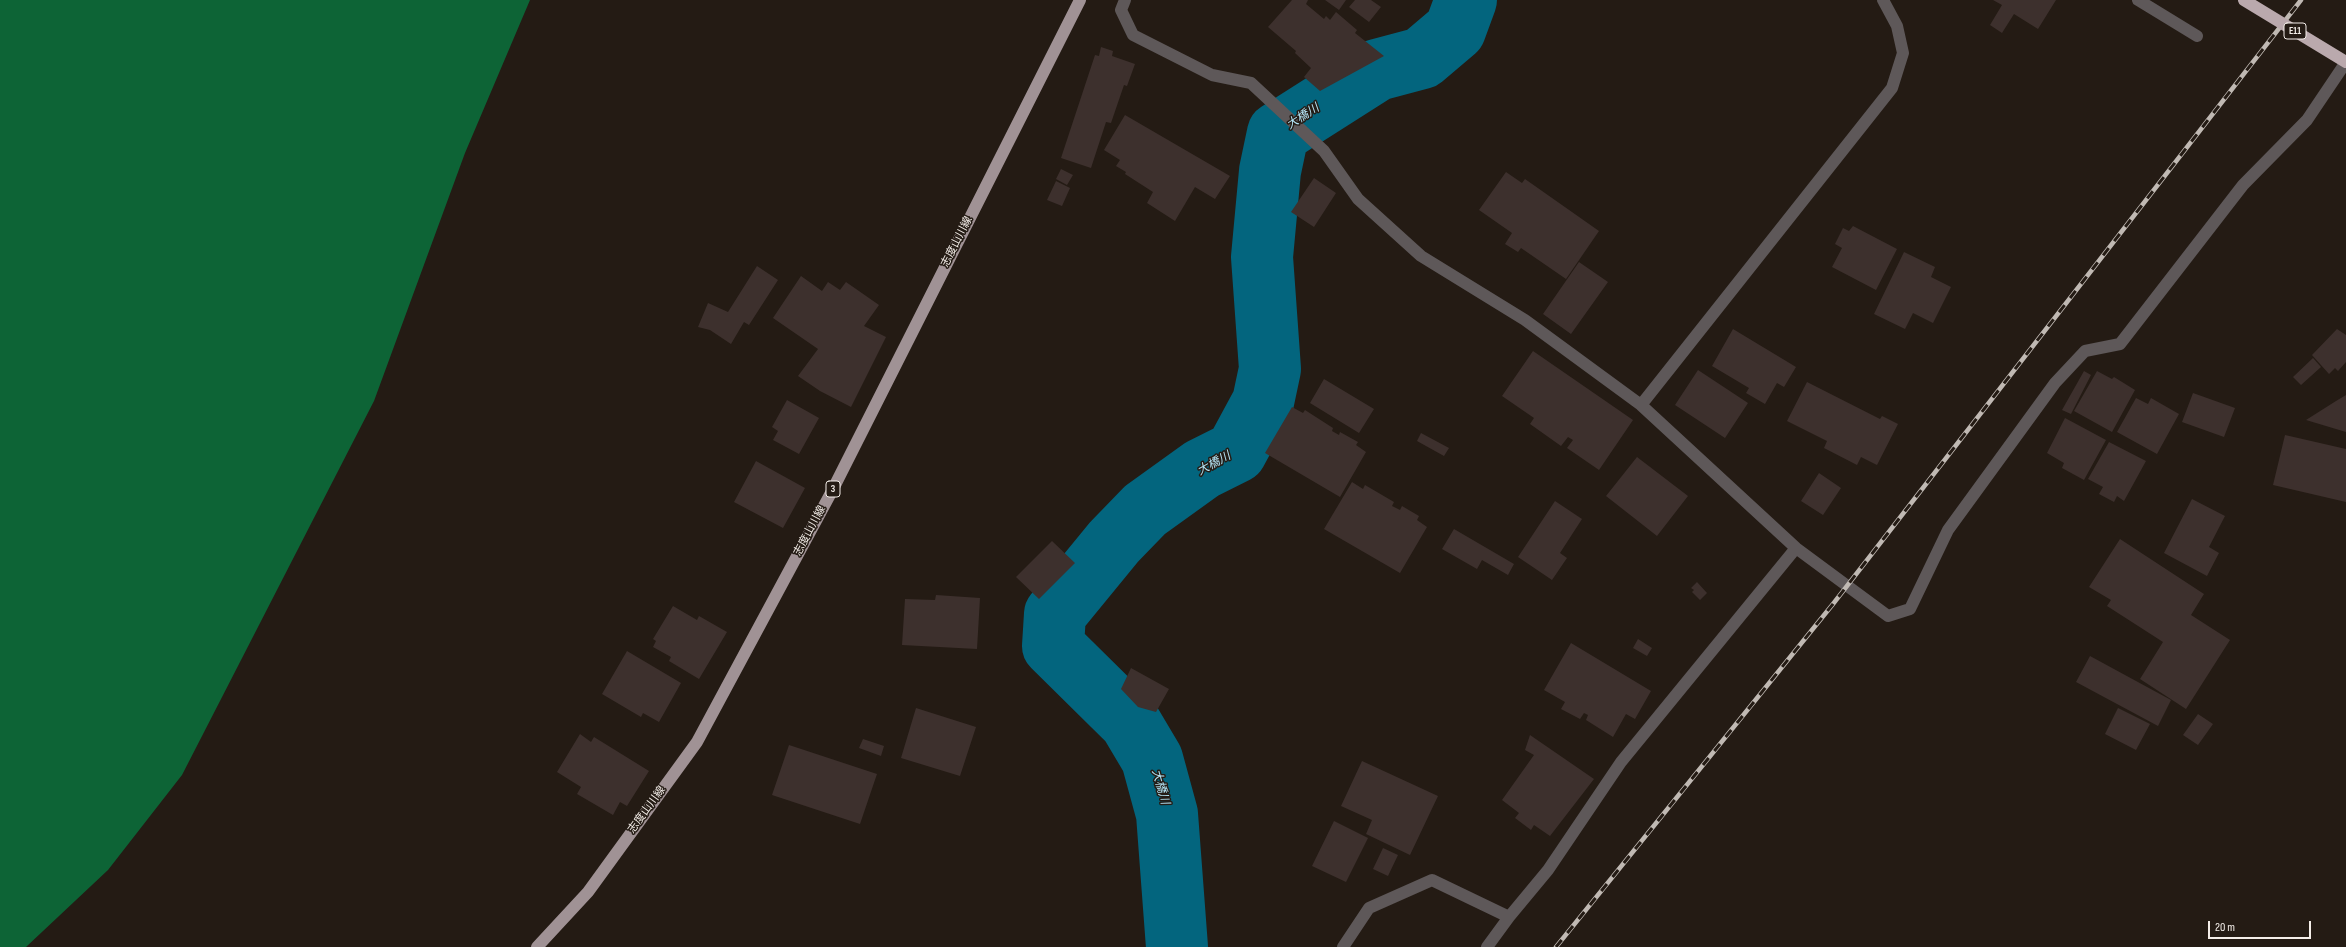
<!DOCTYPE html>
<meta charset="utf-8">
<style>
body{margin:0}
#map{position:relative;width:2346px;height:947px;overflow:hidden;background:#241b14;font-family:"Sofia Sans Condensed",sans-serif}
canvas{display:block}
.scale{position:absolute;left:2208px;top:921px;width:103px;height:18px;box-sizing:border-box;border:2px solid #f4eee9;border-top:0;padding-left:5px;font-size:12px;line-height:14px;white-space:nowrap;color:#f4eee9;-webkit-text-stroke:3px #241b14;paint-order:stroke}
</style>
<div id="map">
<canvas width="2346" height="947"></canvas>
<div class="scale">20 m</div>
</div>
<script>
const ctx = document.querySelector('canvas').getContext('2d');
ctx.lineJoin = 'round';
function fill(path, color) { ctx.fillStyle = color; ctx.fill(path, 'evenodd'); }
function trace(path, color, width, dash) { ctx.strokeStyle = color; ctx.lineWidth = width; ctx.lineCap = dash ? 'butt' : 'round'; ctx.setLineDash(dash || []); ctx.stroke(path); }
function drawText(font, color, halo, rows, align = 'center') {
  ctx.font = font + ' "Sofia Sans Condensed","Noto Sans JP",sans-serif'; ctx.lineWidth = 3; ctx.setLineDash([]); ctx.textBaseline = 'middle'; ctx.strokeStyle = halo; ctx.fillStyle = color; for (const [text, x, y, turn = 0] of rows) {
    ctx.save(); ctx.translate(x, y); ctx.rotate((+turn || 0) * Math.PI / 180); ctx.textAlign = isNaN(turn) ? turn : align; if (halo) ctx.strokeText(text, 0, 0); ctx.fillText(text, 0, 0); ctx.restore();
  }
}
fill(new Path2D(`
 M0,0H530L465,153L374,401L182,775L108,870L26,947H0Z`), '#0d6436');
trace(new Path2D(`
 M1177,947L1167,814L1152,759L1130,722L1053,646L1055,614L1114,542L1145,510L1202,469L1236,452L1263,402L1270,369L1262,257L1270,171L1278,133L1377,70L1422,58L1455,30L1466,0`), '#03657e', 62);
fill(new Path2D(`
 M1292,0H1308L1306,4L1324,19L1326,16L1330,20L1336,12L1357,30L1355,33L1384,56L1320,91L1304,77L1311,68L1295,53L1296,51L1268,27Z
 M1325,0H1346L1339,10Z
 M1355,0H1371L1381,7L1369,22L1349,7Z
 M1993,0H2056L2038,29L2014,14L2002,33L1990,25L2002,5Z
 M1101,47L1113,51L1112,56L1135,64L1127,86L1124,85L1111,123L1106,122L1091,168L1061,158L1095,55L1099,56Z
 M1125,115L1230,176L1215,199L1195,187L1175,221L1147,203L1153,192L1125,174L1126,172L1116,166L1120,160L1104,150Z
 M1061,169L1073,175L1067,185L1056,179Z
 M1506,172L1522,183L1525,179L1599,231L1566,279L1521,248L1518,252L1505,244L1512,233L1479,210Z
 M1314,178L1336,193L1314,227L1291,212Z
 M1056,181L1070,188L1062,206L1047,200Z
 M1853,226L1897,249L1876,290L1832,267L1842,248L1835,244L1843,228L1849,231Z
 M1904,252L1935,267L1931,277L1951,287L1933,323L1913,313L1905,329L1874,314Z
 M1579,262L1608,282L1571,334L1543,314Z
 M757,266L778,280L749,325L744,322L731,344L710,330L698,327L708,303L728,312Z
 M801,276L822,291L828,282L840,290L846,282L879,305L864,326L886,337L851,407L820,391L798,376L818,349L773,318Z
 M1733,329L1796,367L1784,387L1777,383L1765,404L1746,393L1749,388L1712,366Z
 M2337,329L2346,335V362L2338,371L2335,368L2329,374L2312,355Z
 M1533,351L1633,420L1599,470L1567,448L1573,440L1568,437L1561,446L1530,424L1534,418L1502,396Z
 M2313,358L2321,367L2301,385L2293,377Z
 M1698,370L1748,403L1725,438L1675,405Z
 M2084,371L2091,375L2071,414L2062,410Z
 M2097,371L2112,379L2114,377L2135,390L2112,432L2074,411Z
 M1324,379L1374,409L1359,433L1310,403Z
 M1807,382L1880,419L1882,416L1898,424L1877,465L1861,457L1857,465L1824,448L1827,441L1787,421Z
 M2193,393L2235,408L2224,437L2182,422Z
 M2346,395V432L2306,420L2336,401Z
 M2136,398L2148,404L2151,398L2179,414L2157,454L2117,432Z
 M787,400L819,418L799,454L773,440L778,431L772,427Z
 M1292,407L1303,413L1305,410L1333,428L1332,431L1339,435L1340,432L1358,442L1356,445L1366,452L1340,497L1265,453Z
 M2065,418L2106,440L2084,480L2062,468L2064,463L2047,453Z
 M1421,433L1449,448L1444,456L1417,441Z
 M2285,435L2346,449V502L2273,485Z
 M2109,442L2146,461L2124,501L2117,496L2114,502L2099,494L2103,487L2088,479Z
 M1637,457L1688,496L1657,536L1606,496Z
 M756,461L805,488L783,528L734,502Z
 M1819,473L1841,488L1823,515L1801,501Z
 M1352,482L1363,489L1365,485L1394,502L1392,506L1400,510L1402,506L1419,516L1417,520L1427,527L1400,573L1324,529Z
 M2192,499L2225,516L2209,547L2219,553L2207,576L2164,553Z
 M1555,501L1582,519L1560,553L1567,558L1552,580L1518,557Z
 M1454,529L1514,564L1508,575L1482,560L1477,569L1442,549Z
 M2120,539L2204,594L2191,615L2230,640L2186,709L2140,679L2163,642L2107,606L2111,600L2089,587Z
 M1052,541L1075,563L1039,599L1016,577Z
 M1697,582L1707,593L1700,600L1692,592L1694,590L1691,588Z
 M936,595L980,598L977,649L902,645L905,599L935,600Z
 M673,606L697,620L699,616L727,632L699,679L669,661L671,657L653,647L656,641L653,639Z
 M1638,639L1652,648L1647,656L1633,648Z
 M1571,643L1651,691L1635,719L1626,714L1613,737L1586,720L1588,715L1584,713L1580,719L1561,709L1565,702L1544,690Z
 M627,651L681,683L659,722L643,713L641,717L602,694Z
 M2090,656L2171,700L2158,726L2076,682Z
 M1131,668L1169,689L1156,712L1138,707L1121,689Z
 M916,708L976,727L960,776L901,758Z
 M2118,708L2150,724L2136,750L2105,734Z
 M2198,714L2213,724L2198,745L2183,735Z
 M580,734L591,742L594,737L649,771L627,806L620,802L613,815L577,794L581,787L557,772Z
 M1530,735L1594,779L1550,836L1534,825L1531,830L1515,818L1519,813L1502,800L1534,755L1525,750Z
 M863,739L884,746L881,756L859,748Z
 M789,745L877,774L860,824L772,795Z
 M1362,761L1438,796L1410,855L1366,834L1372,820L1341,806Z
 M1334,821L1368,838L1346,882L1312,866Z
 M1383,848L1398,855L1388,876L1373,869Z`), '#3d302d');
trace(new Path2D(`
 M1125,0L1121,10L1133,35L1212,75L1251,83L1324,151L1358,199L1421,256L1525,320L1641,405L1796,548L1888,616L1910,609L1948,530L2055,383L2085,351L2120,344L2243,185L2307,120L2346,62
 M2138,0L2197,36
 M1641,405L1892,88L1903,53L1897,26L1883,0
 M1343,947L1369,908L1432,880L1509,917L1548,870L1621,762L1796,548
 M1487,947L1509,917`), '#5e5859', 12);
trace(new Path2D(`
 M537,947L588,892L697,742L832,491L1080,0`), '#a09295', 12);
const rail = new Path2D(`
 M1556,947L1833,604L2301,0`);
trace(rail, '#c0b9b3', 4.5);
trace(rail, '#241b14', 3, [9]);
trace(new Path2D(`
 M2244,0L2346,62`), '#baa9ad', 12);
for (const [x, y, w] of [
 [2295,31,22],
 [833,489,14]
]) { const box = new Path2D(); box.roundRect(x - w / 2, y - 8, w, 16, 3); ctx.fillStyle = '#241b14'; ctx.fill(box); trace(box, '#f4eee9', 1); }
drawText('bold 10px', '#f4eee9', null, [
 ["E11",2295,31],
 ["3",833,489]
]);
drawText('11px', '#f4eee9', '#241b14', [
 ["志度山川線",957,242,-63],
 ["志度山川線",810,531,-62],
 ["志度山川線",647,810,-54]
]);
drawText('italic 12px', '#b4e4f5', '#241b14', [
 ["大橋川",1303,117,-33],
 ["大橋川",1214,464,-29],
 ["大橋川",1160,787,74]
]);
</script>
